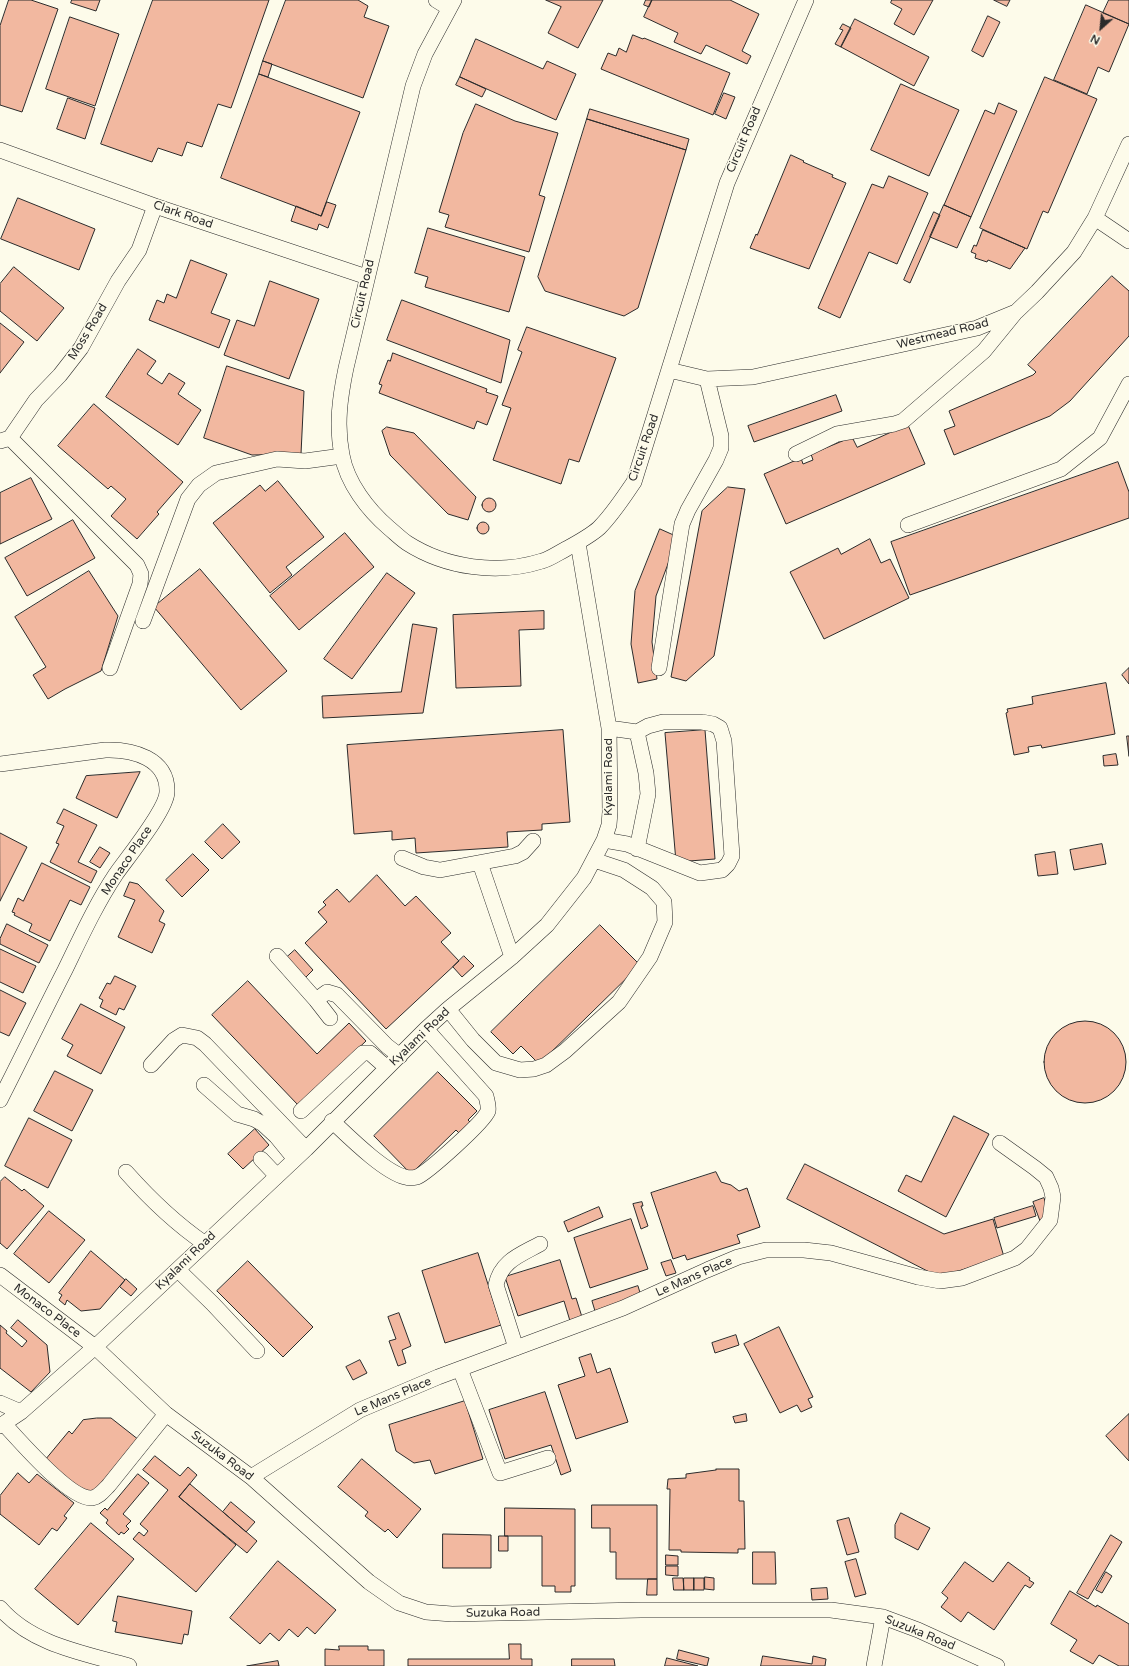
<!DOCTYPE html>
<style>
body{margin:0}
#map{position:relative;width:1129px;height:1666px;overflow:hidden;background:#fdfbea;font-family:"Varela Round",sans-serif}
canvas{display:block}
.north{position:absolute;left:1081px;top:8px;width:40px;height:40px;-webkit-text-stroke:3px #fdfbea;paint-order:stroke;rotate:207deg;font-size:11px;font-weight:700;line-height:16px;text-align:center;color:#2b2b2b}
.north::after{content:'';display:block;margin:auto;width:14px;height:18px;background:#2b2b2b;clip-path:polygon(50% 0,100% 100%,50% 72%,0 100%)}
</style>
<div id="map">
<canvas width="1129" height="1666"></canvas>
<div class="north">N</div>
</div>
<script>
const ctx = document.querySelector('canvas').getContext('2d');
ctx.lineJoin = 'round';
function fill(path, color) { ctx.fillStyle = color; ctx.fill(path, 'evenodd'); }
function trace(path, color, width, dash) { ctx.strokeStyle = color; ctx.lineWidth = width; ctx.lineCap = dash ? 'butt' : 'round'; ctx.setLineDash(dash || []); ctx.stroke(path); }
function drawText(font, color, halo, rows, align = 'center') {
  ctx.font = font + ' "Varela Round",sans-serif'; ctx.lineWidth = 3; ctx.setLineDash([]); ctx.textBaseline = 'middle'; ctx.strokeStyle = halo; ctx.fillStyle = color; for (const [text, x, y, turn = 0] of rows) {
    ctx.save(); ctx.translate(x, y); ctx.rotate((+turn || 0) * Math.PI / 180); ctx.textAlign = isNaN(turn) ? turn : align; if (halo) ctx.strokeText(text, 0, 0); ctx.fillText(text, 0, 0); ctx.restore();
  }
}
const building = new Path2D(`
 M9,0H31L58,9L22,112L0,105V26Z
 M72,0H100L96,11L71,3Z
 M153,0H269L231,108L218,104L202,147L187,142L182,156L158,148L152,162L101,144Z
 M286,0H358L368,6L364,17L389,26L363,98L263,61Z
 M546,0H603L578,48L548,33L561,7Z
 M646,0H652L649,7L644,5Z
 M652,0H730L759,14L742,51L751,56L747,64L706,45L701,54L674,42L678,33L644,17Z
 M892,0H933L914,35L894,24L902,9L891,3Z
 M994,0H1010L1007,6Z
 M1109,0H1129V24L1103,13Z
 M1086,5L1129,24L1109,72L1098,67L1087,94L1054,80Z
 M988,16L1000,22L983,57L972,51Z
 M70,17L119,34L95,106L46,89Z
 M855,19L929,57L914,86L841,47Z
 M843,24L851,28L841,47L835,44L843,30L840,29Z
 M633,35L643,39L644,38L730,73L713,115L601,69L608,53L616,56L619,48L626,52Z
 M476,39L543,69L547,61L576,74L556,120L460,77Z
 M263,61L272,64L268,77L259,74Z
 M259,74L360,112L321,216L221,178Z
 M460,77L486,89L482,97L456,85Z
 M1045,77L1097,99L1048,213L1043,211L1027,249L980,228Z
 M901,84L959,110L929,176L871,150Z
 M724,93L735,97L726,119L715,114Z
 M68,98L95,108L85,139L57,129Z
 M999,103L1017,111L971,217L944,205L985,110L994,114Z
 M476,104L515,121L558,133L539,195L545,197L529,252L445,227L449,215L439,212L463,133Z
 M590,109L689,139L686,150L587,119Z
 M587,119L686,150L638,308L624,316L545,291L538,277Z
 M791,155L804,161L803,162L833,175L832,177L846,183L809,269L750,248L756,234L757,235Z
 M889,176L928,193L897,264L869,252L840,318L818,308L872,184L883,188Z
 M18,198L95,229L79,270L1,239Z
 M327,202L336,205L328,228L319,224L317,230L291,221L296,206L321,216Z
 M944,205L971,217L957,248L930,237Z
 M934,212L940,215L910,283L904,280Z
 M428,228L525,257L509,312L425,287L428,277L415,273Z
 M983,230L1025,248L1010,269L988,260L987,262L975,258L976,254L971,252L974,245L976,246Z
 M191,260L227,274L211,313L230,320L219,348L149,320L157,300L164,303L167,294L176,298Z
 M14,267L64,308L37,341L0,311V284Z
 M1112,276L1129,291V336L1070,401L1050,416L954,455L944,430L955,426L949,411L1033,375L1036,372L1028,365Z
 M270,281L319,299L289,379L224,355L237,320L254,326Z
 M402,300L510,340L501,383L387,340Z
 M0,323L24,342L0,373Z
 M527,327L616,358L579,462L569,459L561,484L493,460L511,408L502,405L522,352L518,350Z
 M138,349L156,361L147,374L162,384L169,373L185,383L178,394L201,410L178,445L106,397Z
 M393,353L487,389L486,392L498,396L487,425L477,421L474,429L379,393L382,385L379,384L388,360L390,361Z
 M227,366L304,391L301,454L252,455L204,438Z
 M836,395L842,411L754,442L748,426Z
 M94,404L183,482L157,512L159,514L137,539L111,516L126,499L111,486L108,489L58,446Z
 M908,425L925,464L786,524L764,474L801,458L803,464L813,460L811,454L852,437L857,447Z
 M387,427L414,433L476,497L468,520L448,514L390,455L382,431Z
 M1118,462L1129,492V518L910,595L891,542Z
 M31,478L52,519L0,544V493Z
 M278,481L324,537L286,567L292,575L270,593L213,523L260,485L265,491Z
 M728,487L745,489L714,656L686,681L671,677L702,511Z
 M482 505a7 7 0 1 1 14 0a7 7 0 1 1-14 0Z
 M73,520L95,558L27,596L5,558Z
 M477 528a6 6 0 1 1 12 0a6 6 0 1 1-12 0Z
 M660,529L678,537L656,596L652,642L657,679L638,683L631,644L635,591Z
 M345,533L374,567L299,630L270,596Z
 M870,539L881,563L890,559L909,598L824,639L790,572L838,548L841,554Z
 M200,569L287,671L241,710L154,607Z
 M89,571L118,616L101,671L65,689L48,699L33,675L46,667L15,617Z
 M387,573L415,593L352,679L324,659Z
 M544,611V629L519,630L521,686L456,688L453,615Z
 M413,624L437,628L423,713L323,718L322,696L401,692Z
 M1129,668V684L1122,675Z
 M1106,683L1115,734L1042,748L1041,745L1028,747L1029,752L1014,755L1006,713L1008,712L1007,709L1033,704L1032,697Z
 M563,730L570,822L542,824V830L507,832L508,847L416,853L415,838L392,840V831L354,834L347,745Z
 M705,730L715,859L676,862L665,733Z
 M1127,736H1129V756Z
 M1116,754L1118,765L1104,766L1103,756Z
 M140,772L117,818L76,798L86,776Z
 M64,809L97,825L78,862L97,871L91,883L50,862L59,844L56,843L64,826L57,823Z
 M223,824L240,842L222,859L205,842Z
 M0,833L27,847L0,901Z
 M1102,844L1106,864L1074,870L1070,850Z
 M100,847L110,853L100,868L90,862Z
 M1055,852L1058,874L1038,876L1035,855Z
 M193,854L209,870L182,897L166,880Z
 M42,863L90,887L81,905L70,900L50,941L29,931L32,924L14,915L15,913L12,912L18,898L23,901Z
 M377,875L405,906L416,896L451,933L441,942L459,961L386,1029L305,943L327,922L318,912L326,905L323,902L337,889L349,902Z
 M130,882L138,884L164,911L159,921L165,924L152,953L118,937L135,900L124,896Z
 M7,924L48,945L39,963L0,944V939Z
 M600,925L640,965L539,1064L521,1046L513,1054L491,1032Z
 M0,949L36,966L23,993L0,982Z
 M295,950L313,970L304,979L285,959Z
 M464,956L474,966L462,977L453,967Z
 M115,976L136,986L124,1010L119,1008L116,1015L100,1007L103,1000L99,998L107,983L110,984Z
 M248,981L317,1054L349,1023L366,1041L298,1105L212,1015Z
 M0,990L26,1003L9,1036L0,1032Z
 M81,1004L125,1027L101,1074L67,1056L73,1045L62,1039Z
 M1044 1062a41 41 0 1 1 82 0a41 41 0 1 1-82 0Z
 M55,1071L93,1090L72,1131L34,1111Z
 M438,1072L477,1111L468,1120L472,1124L461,1135L456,1130L411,1174L374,1136Z
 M954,1116L989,1134L946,1217L898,1191L906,1175L921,1182Z
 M29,1118L72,1140L48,1188L5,1166Z
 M255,1129L269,1145L243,1169L228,1154Z
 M805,1164L944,1234L993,1219L1004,1257L939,1277L787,1199Z
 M716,1172L721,1182L731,1185L739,1191L747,1188L760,1227L737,1235L740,1243L687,1260L685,1255L673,1259L651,1193Z
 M5,1177L22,1191L24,1189L44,1206L7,1249L0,1243V1182Z
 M1044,1198L1051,1218L1040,1221L1033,1202Z
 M642,1202L643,1206H641L648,1226L641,1229L633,1204Z
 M1033,1206L1036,1216L997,1228L994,1218Z
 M599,1207L603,1217L568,1232L564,1222Z
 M49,1211L85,1240L49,1283L14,1254Z
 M631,1219L648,1269L590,1288L574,1238Z
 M91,1251L125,1280L100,1309L81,1311L67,1300L65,1305L59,1300L62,1295L59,1293Z
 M478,1253L501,1325L445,1343L422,1271Z
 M560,1260L572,1299L576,1298L582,1317L570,1321L564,1301L518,1316L505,1277Z
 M671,1260L676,1273L666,1276L661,1263Z
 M248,1261L313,1327L283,1357L217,1291Z
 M126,1279L137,1289L131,1296L120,1287Z
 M638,1286L641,1296L595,1311L592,1301Z
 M399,1313L411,1346L402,1350L406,1363L398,1366L389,1341L396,1339L388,1317Z
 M18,1320L47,1345L50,1372L31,1392L0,1368V1325L7,1331L6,1333L22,1347L27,1341L11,1328Z
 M779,1327L813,1397L808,1399L812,1407L801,1412L797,1405L780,1413L744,1344Z
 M736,1335L739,1345L715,1353L712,1343Z
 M591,1354L597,1373L610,1368L628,1422L576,1439L558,1385L585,1376L579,1358Z
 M360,1360L367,1373L353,1380L346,1367Z
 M545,1392L571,1471L561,1475L551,1445L505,1459L489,1410Z
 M465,1401L483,1459L435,1474L430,1460L414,1463L396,1451L389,1425Z
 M746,1414L747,1421L735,1423L733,1417Z
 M1129,1414V1461L1106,1436Z
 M97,1418H111L139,1440L96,1492L84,1493L45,1460L69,1431L72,1434L83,1420Z
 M155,1456L180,1476L188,1467L197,1475L179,1497L236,1545L196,1592L133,1539L139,1532L144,1536L148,1531L140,1524L168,1490L143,1470Z
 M362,1459L421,1509L397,1538L388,1529L385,1532L365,1516L368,1512L338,1487Z
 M716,1469H739V1501H744L745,1549H738V1553L681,1552V1550H669L670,1489H667L668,1479L686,1478V1474L716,1470Z
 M18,1473L29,1483L37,1474L74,1503L64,1516L67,1518L57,1531L52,1528L39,1545L0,1514V1496Z
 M138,1474L149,1483L123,1514L131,1521L126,1526L129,1529L124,1534L121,1532L119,1535L106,1523L108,1520L100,1513L105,1508L107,1510Z
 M190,1484L257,1541L247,1553L179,1497Z
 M231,1502L255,1522L246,1532L223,1512Z
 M592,1505H657V1579H616V1552H610V1528H592Z
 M505,1508L575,1509V1586H571V1592H555V1586H542V1536H505Z
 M901,1513L930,1528L918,1550L895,1538V1525Z
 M849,1518L859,1552L847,1555L837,1521Z
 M91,1523L134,1559L78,1625L35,1589Z
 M443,1534L491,1535V1568H443Z
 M1111,1535L1122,1542L1088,1599L1077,1593Z
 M499,1536H508V1551H499Z
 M753,1552H775L776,1584H753Z
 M666,1555L678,1556V1565H666Z
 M856,1559L866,1594L855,1597L845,1562Z
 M278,1561L336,1610L315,1634L307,1627L298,1637L289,1629L279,1641L270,1633L260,1644L230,1618Z
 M965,1562L993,1582L1008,1562L1030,1578L1029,1580L1034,1583L1030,1588L1025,1585L994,1630L968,1612L961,1622L941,1607L948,1598L942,1593Z
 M666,1566H678V1576L666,1575Z
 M1106,1572L1112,1576L1102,1593L1096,1590Z
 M705,1577L714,1578V1590L705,1589Z
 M673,1578H683L684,1590H674Z
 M684,1578H694V1590H684Z
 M694,1578H704V1590H694Z
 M648,1579H657V1595H647Z
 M827,1588L828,1599L812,1600L811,1589Z
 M1070,1591L1096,1607L1097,1605L1129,1624V1666H1119L1099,1655L1093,1664L1070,1651L1077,1640L1051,1624Z
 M118,1596L192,1611L188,1635L184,1634L182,1644L115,1632L117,1622L113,1621Z
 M509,1644H521V1659H532V1666H408V1659H509Z
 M339,1646H368V1650H384V1666H325V1649L339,1650Z
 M679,1650L709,1658L707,1666L677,1659Z
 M763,1656L812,1664L813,1656L826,1659L825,1666H761Z
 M667,1658L698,1666H665Z
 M572,1659H614L615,1666H572Z
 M278,1661L279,1666H247Z`);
fill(building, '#f2b8a0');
trace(building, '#2b2b2b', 1);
const minor = new Path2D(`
 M436,0L449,8
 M454,0L425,54L413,86L346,368C340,397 336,425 342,455C347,483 368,510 389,528C395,533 401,539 407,543C446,568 498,575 542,561C550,559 558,553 566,549C577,543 590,536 599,528C613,514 623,498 634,482L727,183L806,0
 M0,150L155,206L367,277
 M1095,218L1129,241
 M669,370L707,379L753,377L977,328L1016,312L1037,292L1074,252L1095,218L1129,144
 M10,438L137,565L141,574L140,584L110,668
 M0,441L10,438L36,400L60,375L81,348L118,281L139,250L155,206
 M796,454L837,434L894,424L903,421L984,351L1015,313
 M908,525L1061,469L1100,438L1129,384
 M143,621L188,499L199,485L216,473L277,459L305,461L342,456
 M659,668L682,524L688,510L716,460L721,448V436L707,379
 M637,732L646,773L648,794L637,849
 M0,764L105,750C132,749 168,758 167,792C167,809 128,857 116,874C96,904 81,937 65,970C43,1013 22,1057 0,1100
 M604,840L627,844L700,873L722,870L728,864L732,856L724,741L720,728L713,724L702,722H663L648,726L637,732L609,728
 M402,858L424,867L440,870L515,856L523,852L533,841
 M480,863L512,957
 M277,956L316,1000L330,1018
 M316,1000L327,992L337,995L387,1046L400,1056
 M448,1009L473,1040L496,1063L520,1070L534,1069L546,1065L565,1051L619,1002L650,957L665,922L664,902L652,888L624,870L594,860
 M151,1065L174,1040L182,1035L197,1038L205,1044L306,1149
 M204,1085L237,1114L254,1119L263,1124L276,1136L294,1158
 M301,1111L363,1053H370L387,1068
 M332,1121C348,1136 384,1172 405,1177C408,1178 413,1178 417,1177C428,1172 484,1122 488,1111C489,1106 487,1101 486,1096L426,1029
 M261,1159L277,1176
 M126,1172C150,1199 175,1223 204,1243
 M178,1270L213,1304L257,1351
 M0,1275L95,1347L166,1414L251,1477L369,1582L399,1603L426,1612L452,1614L641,1610H831L883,1617L918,1630L997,1666
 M516,1348L496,1285C501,1261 520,1255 540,1244
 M460,1369L500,1473L548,1458
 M0,1403L21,1412
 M4,1424C19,1440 70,1500 92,1498C99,1497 104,1490 109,1485L166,1414
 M0,1426L21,1412L95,1347L306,1149L426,1029L448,1009L512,957L547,925L584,878L604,840L609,825L610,812L609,728L578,543
 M251,1477L360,1410L438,1377L623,1308L707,1270L738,1257L766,1250H804L831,1253L918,1277L940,1281L962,1278L1015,1258L1027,1249L1050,1220L1053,1197L1051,1188L1046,1177L1035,1168L1000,1143
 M0,1608C32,1645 84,1653 129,1666
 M874,1666L883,1617`);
trace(minor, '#2b2b2b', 16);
trace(minor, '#fdfbea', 15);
drawText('12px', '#2b2b2b', '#fdfbea', [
 ["Circuit Road",744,140,-67],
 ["Clark Road",183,215,19],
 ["Circuit Road",363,294,-77],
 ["Moss Road",88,332,-59],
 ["Westmead Road",943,334,-14],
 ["Circuit Road",644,448,-71],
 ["Kyalami Road",609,777,-90],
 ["Monaco Place",127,861,-56],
 ["Kyalami Road",420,1037,-44],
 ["Kyalami Road",186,1261,-44],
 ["Le Mans Place",694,1277,-24],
 ["Monaco Place",47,1311,37],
 ["Le Mans Place",393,1397,-23],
 ["Suzuka Road",222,1456,37],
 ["Suzuka Road",503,1613,-1],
 ["Suzuka Road",920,1633,22]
]);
</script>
